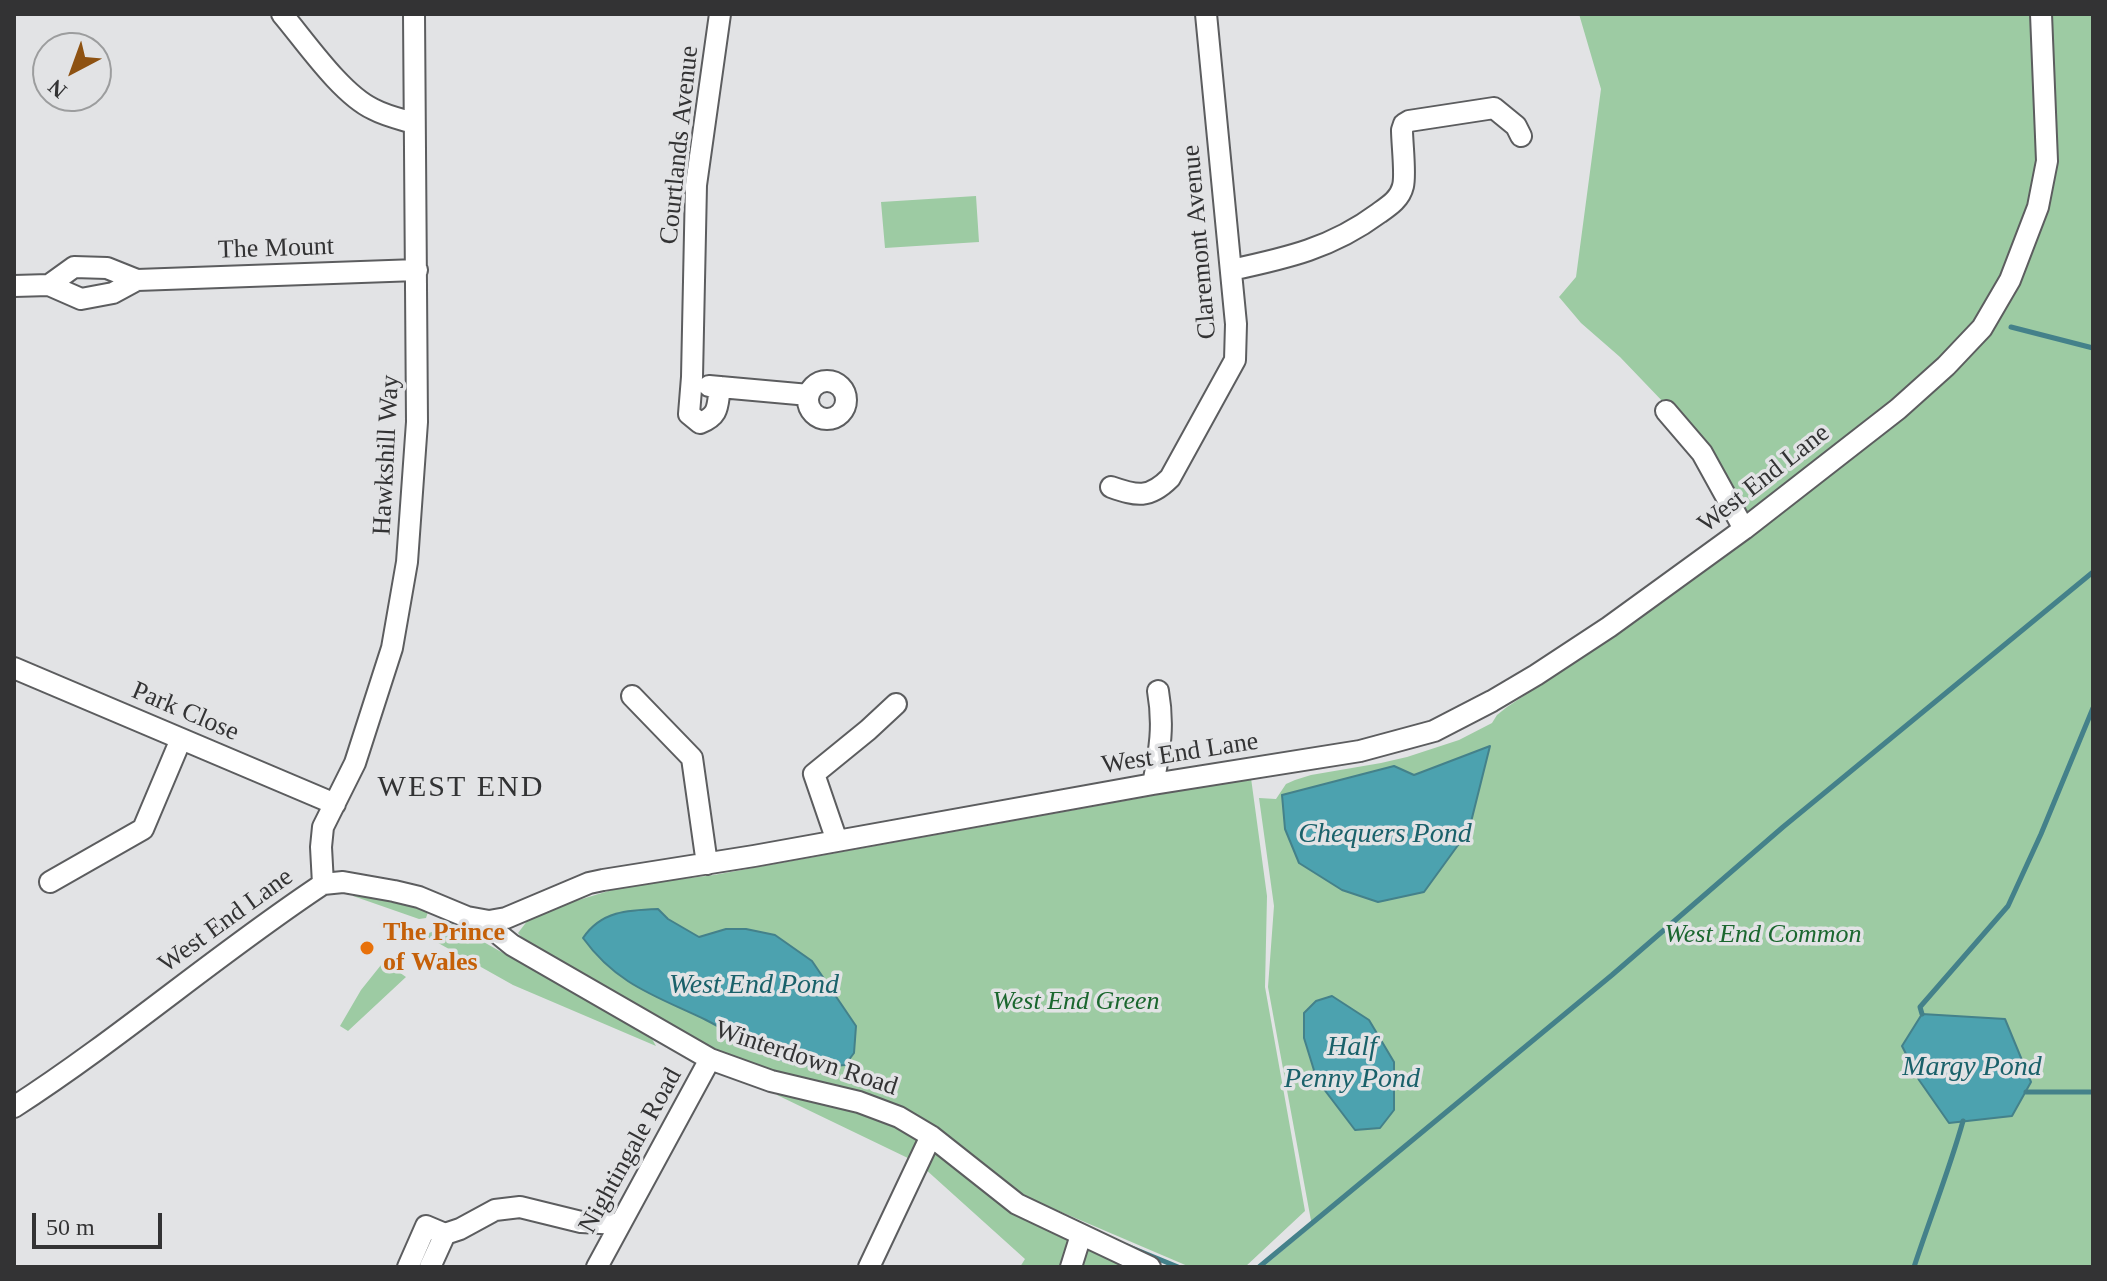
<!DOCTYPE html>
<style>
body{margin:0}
#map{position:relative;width:2107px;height:1281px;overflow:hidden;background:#e2e3e5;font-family:Georgia,serif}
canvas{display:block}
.frame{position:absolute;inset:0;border:16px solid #333334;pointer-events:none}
.north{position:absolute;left:32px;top:32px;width:80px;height:80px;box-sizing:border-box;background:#e2e3e5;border:2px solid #9c9d9e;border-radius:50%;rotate:221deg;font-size:22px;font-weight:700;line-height:32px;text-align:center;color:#333334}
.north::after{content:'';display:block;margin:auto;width:28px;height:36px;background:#8e5212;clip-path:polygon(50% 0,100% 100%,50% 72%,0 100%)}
.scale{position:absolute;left:32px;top:1213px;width:130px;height:36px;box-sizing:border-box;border:4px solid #333334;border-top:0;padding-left:10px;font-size:24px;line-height:28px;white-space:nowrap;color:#333334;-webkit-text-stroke:6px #e2e3e5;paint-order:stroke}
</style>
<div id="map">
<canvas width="2107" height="1281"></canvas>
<div class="frame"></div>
<div class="north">N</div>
<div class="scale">50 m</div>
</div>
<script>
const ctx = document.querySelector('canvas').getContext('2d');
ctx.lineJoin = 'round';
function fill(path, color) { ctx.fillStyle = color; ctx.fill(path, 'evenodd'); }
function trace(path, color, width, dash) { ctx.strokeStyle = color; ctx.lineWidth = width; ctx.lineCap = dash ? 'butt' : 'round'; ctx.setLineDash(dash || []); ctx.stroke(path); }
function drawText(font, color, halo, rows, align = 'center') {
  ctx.font = font + ' Georgia,serif'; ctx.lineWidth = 7; ctx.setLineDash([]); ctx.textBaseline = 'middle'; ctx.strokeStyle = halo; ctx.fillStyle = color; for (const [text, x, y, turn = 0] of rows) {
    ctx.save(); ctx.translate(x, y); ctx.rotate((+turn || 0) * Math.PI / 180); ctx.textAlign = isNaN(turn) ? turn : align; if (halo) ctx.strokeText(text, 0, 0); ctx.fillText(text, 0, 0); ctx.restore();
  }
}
fill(new Path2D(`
 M1579,14H2093V1267H1263L1312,1226L1268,987L1274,906L1259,798L1276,799L1286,784L1295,780L1311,775L1381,763L1407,757L1459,740L1492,723L1497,715L1507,707L1546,681L1748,532L1689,429L1620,357L1581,323L1559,297L1576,277L1601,89Z
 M976,196L979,242L885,248L881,202Z
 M1251,778L1267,896L1265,987L1305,1211L1245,1267H1190L1005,1188L934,1131L714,1057L529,946L518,933L528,920L559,906L625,886L714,875Z
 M353,892L384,896L428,912L426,918L419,919L353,896Z
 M452,924L628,1024L652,1039L656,1046L513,985L424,935Z
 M381,965L391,971L393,968L406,977L348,1031L340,1026L361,990Z
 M789,1094L842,1107L899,1127L1059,1231L1097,1253L1127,1267H1020L1025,1259L924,1168L912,1160L777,1095Z`), '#9dcba3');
const water = new Path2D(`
 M1490,746L1469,830L1424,892L1378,902L1342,890L1299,863L1285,829L1282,795L1394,766L1414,775Z
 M658,909L668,919L699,937L726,929H746L775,935L812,961L856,1026L854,1053L845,1065C821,1068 794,1066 771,1056C749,1046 728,1031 706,1020C656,996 617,985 583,938C601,911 628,910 658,909Z
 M1332,996L1369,1020L1394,1062V1110L1380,1128L1355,1130L1317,1080L1304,1038V1013L1316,1001Z
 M1922,1014L2005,1019L2031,1082L2012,1116L1949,1123L1919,1080L1902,1046Z`);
fill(water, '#4ca2af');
trace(water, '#44818a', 2);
trace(new Path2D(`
 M2011,327L2093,348
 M1922,1014L1920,1007L2008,906L2041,834L2093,708
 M2026,1092H2093
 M1127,1246L1178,1267
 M1259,1267L1612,975L1783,827L2093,572
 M1914,1267C1930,1218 1949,1171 1963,1121`), '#44818a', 5);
const minor = new Path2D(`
 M282,14C305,41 341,94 373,109C386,116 400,119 414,123
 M720,14L696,185L692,377L689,414L700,423C720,415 717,406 720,387
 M1231,270C1287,258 1332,248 1379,213C1389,206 1400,199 1403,186C1406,175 1402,143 1402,130L1404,124L1409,121L1494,108L1516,126L1521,136
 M49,285L74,267L107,268L137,280
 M14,286L49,285L81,299L113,293L137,280L417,270
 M808 400a19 19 0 1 1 38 0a19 19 0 1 1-38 0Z
 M709,386L809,395
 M1666,411L1702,453L1744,529
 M1111,487C1137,496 1149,499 1170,478L1235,360L1236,324L1206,14
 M14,668L335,804
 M632,696L692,758L707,864
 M1153,784C1160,750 1164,725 1158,691
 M837,841L814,774L868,730L896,704
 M50,882L143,829L181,739
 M323,884L321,847L323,827L355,763L392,648L407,562L417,422L414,14
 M489,921L496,932L512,945L710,1059L771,1081L859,1102L899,1117L931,1136L1017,1204L1150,1267
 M14,1107C121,1038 217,954 323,884L343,882L394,891L419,897L467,917L489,921L506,918L589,883L603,880L754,856L1153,784L1360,751L1434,731L1492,701L1536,675L1609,627L1744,529L1898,409L1946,366L1982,328L2010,280L2038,207L2047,161L2041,14
 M408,1267L426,1226L445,1234L460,1229L495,1210L520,1207L581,1222L620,1224
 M430,1267L445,1234
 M597,1267L710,1059
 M869,1267L931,1136
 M1071,1267L1081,1235`);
trace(minor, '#5c5d5f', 24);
trace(minor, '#fff', 20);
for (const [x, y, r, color] of [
 [367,948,8,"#e8710a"]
]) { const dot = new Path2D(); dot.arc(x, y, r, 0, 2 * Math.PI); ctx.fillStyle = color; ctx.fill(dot); trace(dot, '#e2e3e5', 3); }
drawText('26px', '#333334', '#e2e3e5', [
 ["Courtlands Avenue",680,145,-84],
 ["Claremont Avenue",1200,242,-95],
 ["The Mount",276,249,-2],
 ["Hawkshill Way",387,455,-87],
 ["West End Lane",1764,479,-38],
 ["Park Close",185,712,23],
 ["West End Lane",1180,754,-9],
 ["West End Lane",226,921,-36],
 ["Winterdown Road",806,1059,18],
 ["Nightingale Road",631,1151,-61]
]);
drawText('bold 26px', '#c56008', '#e2e3e5', [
 ["The Prince",383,933],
 ["of Wales",383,963]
], 'left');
drawText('italic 26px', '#1b672f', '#e2e3e5', [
 ["West End Common",1763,935],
 ["West End Green",1076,1002]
]);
drawText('italic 28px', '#1a616a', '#e2e3e5', [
 ["Chequers Pond",1385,835],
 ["West End Pond",754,986],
 ["Half",1352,1048],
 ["Penny Pond",1352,1080],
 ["Margy Pond",1972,1068]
]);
ctx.letterSpacing = '2px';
drawText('30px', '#323334', '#e2e3e5', [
 ["WEST END",461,788]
]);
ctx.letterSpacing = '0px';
</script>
